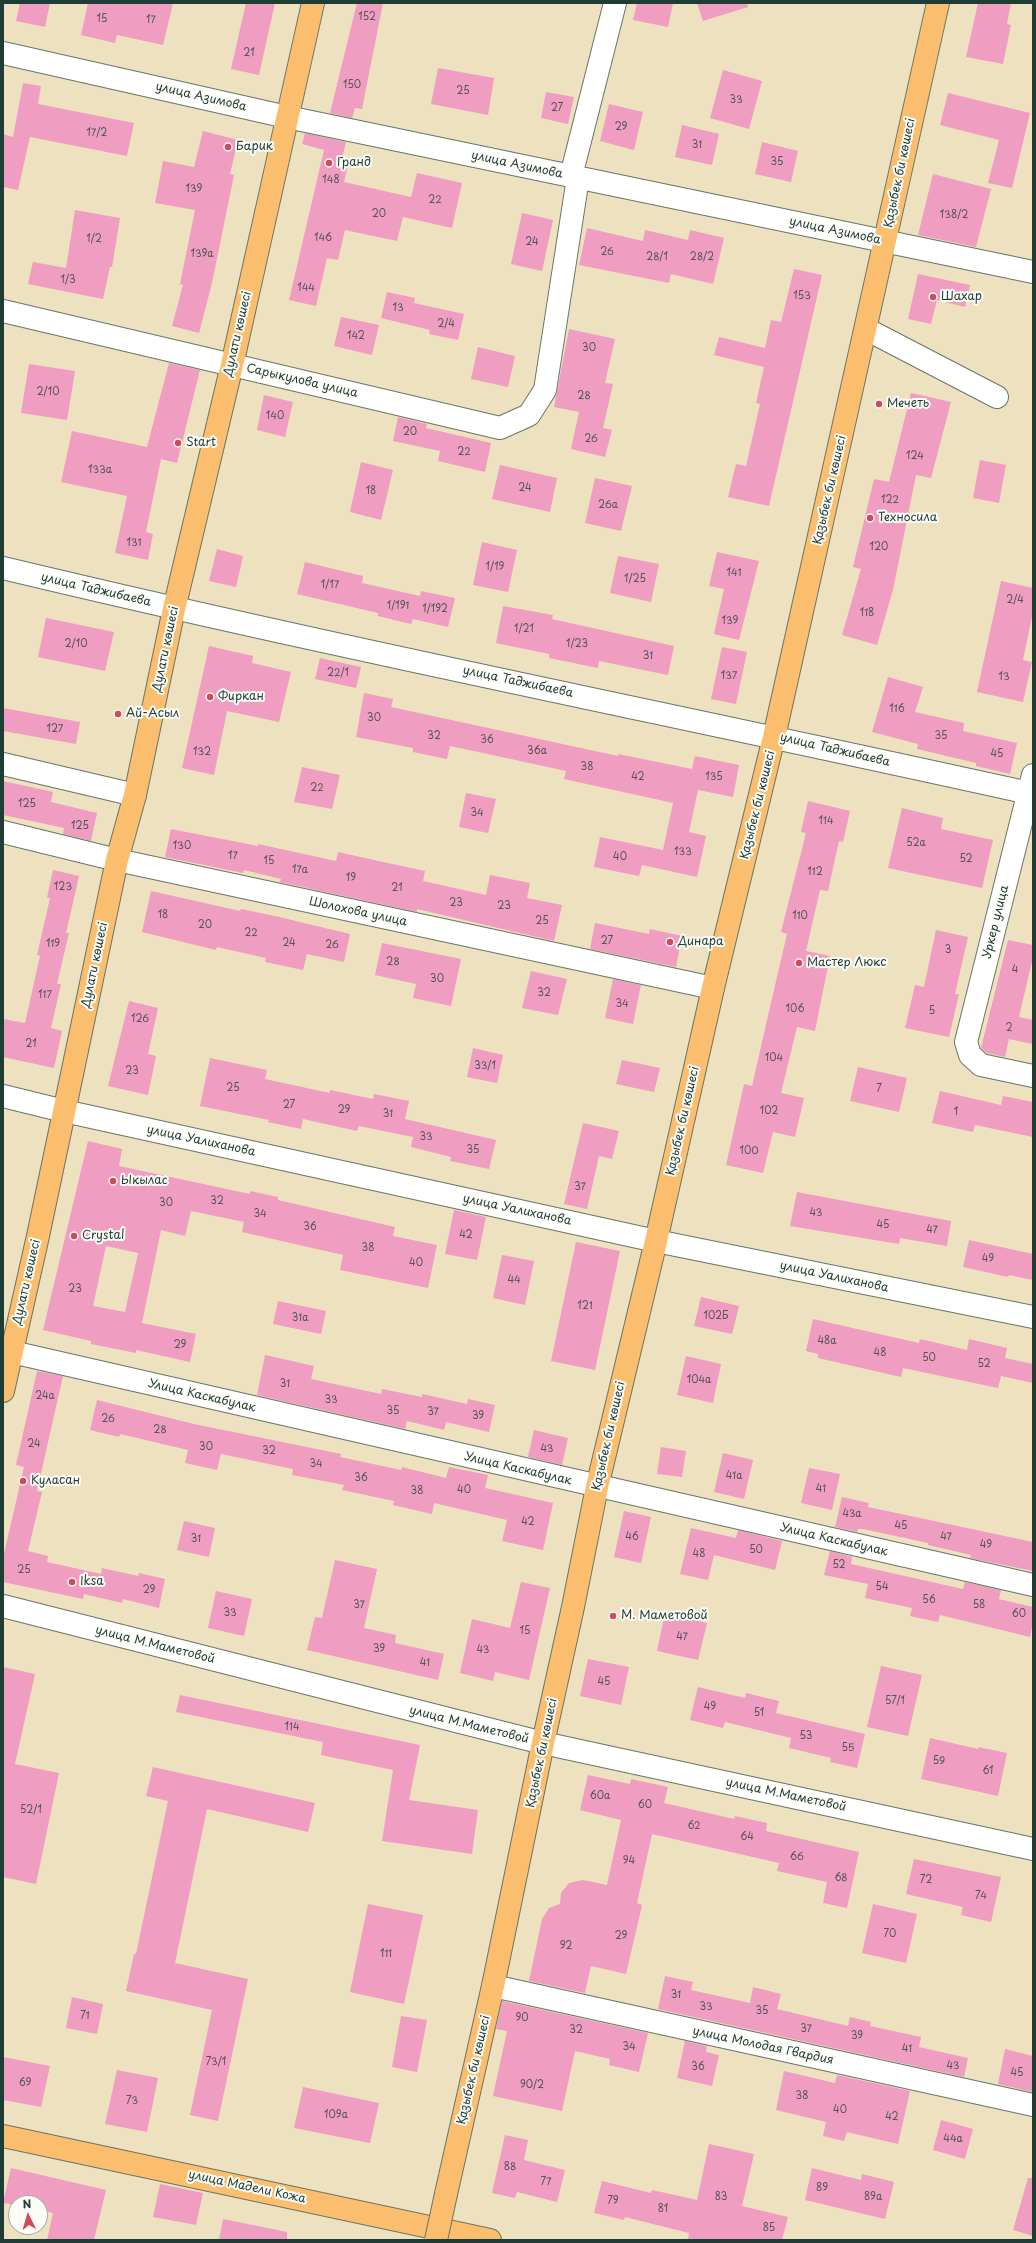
<!DOCTYPE html>
<meta charset="utf-8">
<style>
body{margin:0}
#map{position:relative;width:1036px;height:2243px;overflow:hidden;background:#ede1c0;font-family:"Playpen Sans",sans-serif}
canvas{display:block}
.frame{position:absolute;inset:0;border:4px solid #1f3d34;pointer-events:none}
.north{position:absolute;left:8px;top:2195px;width:40px;height:40px;box-sizing:border-box;background:#fdfcf7;border:1px solid #a4b0a9;border-radius:50%;rotate:355deg;font-size:11px;font-weight:700;line-height:16px;text-align:center;color:#1f3d34}
.north::after{content:'';display:block;margin:auto;width:14px;height:18px;background:#d1495b;clip-path:polygon(50% 0,100% 100%,50% 72%,0 100%)}
</style>
<div id="map">
<canvas width="1036" height="2243"></canvas>
<div class="frame"></div>
<div class="north">N</div>
</div>
<script>
const ctx = document.querySelector('canvas').getContext('2d');
ctx.lineJoin = 'round';
function fill(path, color) { ctx.fillStyle = color; ctx.fill(path, 'evenodd'); }
function trace(path, color, width, dash) { ctx.strokeStyle = color; ctx.lineWidth = width; ctx.lineCap = dash ? 'butt' : 'round'; ctx.setLineDash(dash || []); ctx.stroke(path); }
function drawText(font, color, halo, rows, align = 'center') {
  ctx.font = font + ' "Playpen Sans",sans-serif'; ctx.lineWidth = 4; ctx.setLineDash([]); ctx.textBaseline = 'middle'; ctx.strokeStyle = halo; ctx.fillStyle = color; for (const [text, x, y, turn = 0] of rows) {
    ctx.save(); ctx.translate(x, y); ctx.rotate((+turn || 0) * Math.PI / 180); ctx.textAlign = isNaN(turn) ? turn : align; if (halo) ctx.strokeText(text, 0, 0); ctx.fillText(text, 0, 0); ctx.restore();
  }
}
fill(new Path2D(`
 M20,3H50L45,27L16,21Z
 M88,3H173L163,45L117,35L115,43L81,35Z
 M246,3H275L259,75L231,69Z
 M357,3H383L362,109L355,108L352,118L330,113Z
 M637,3H673L668,27L633,20Z
 M697,3H747L748,7L703,21Z
 M978,3H1011L1007,24L1011,25L1003,64L966,57Z
 M438,68L494,78L488,115L431,104Z
 M723,70L762,81L749,129L710,118Z
 M23,83L41,86L38,104L134,123L127,156L30,137L18,190L3,187V134L13,137Z
 M546,92L574,97L568,124L541,118Z
 M948,93L1030,113L1012,188L988,183L999,140L940,125Z
 M609,104L643,112L634,150L600,141Z
 M682,125L719,134L712,165L675,157Z
 M203,131L238,140L230,174L234,175L212,283L199,333L172,326L183,285L180,284L195,210L155,203L163,161L194,167Z
 M305,133L346,142L342,158L349,160L344,182L411,197L417,173L462,183L452,228L403,217L397,241L345,230L338,260L327,258L316,306L289,300L324,150L302,144Z
 M762,142L798,151L791,182L755,174Z
 M933,174L991,189L976,247L918,235Z
 M75,210L120,218L112,267H110L103,299L28,284L33,262L66,268Z
 M522,213L553,220L542,271L511,264Z
 M587,228L643,241L645,230L688,240L690,230L724,238L713,284L671,274L669,283L579,265Z
 M794,269L822,275L769,506L728,497L736,464L746,466L760,404L756,403L764,367L714,355L719,337L765,348L771,320L781,322Z
 M918,274L970,285L965,307L937,300L931,324L908,319Z
 M387,292L415,298L414,303L464,314L458,340L429,334L430,330L381,318Z
 M341,317L379,325L372,355L334,346Z
 M569,329L615,339L605,383L613,384L603,428L612,430L605,457L571,449L579,412L554,407Z
 M478,347L515,356L508,387L471,379Z
 M169,363L200,370L177,463L161,459L146,532L153,534L148,560L115,553L127,496L61,482L72,431L147,447Z
 M29,364L75,371L67,420L21,413Z
 M911,393L951,402L931,478L916,475L893,590L877,645L842,635L861,569L853,567L874,479L889,482Z
 M264,395L293,402L285,437L257,430Z
 M398,417L427,424L426,428L491,443L485,472L438,461L440,451L393,441Z
 M980,460L1006,465L999,503L973,498Z
 M361,462L393,470L381,520L350,512Z
 M500,465L557,478L550,512L492,499Z
 M595,478L632,486L621,531L585,523Z
 M482,542L517,550L508,592L473,585Z
 M217,549L243,556L236,587L209,581Z
 M717,552L759,561L739,640L714,634L724,589L709,586Z
 M618,556L659,564L651,602L610,593Z
 M305,562L363,576L362,583L420,596L421,591L455,598L448,627L413,619L411,624L378,616V613L297,594Z
 M1001,581L1033,588V612L1023,660L1032,662L1023,702L977,692Z
 M503,606L553,615L552,619L674,646L668,675L599,661L598,668L549,658V654L496,643Z
 M46,618L114,632L105,671L38,657Z
 M209,646L253,656L252,663L291,672L279,722L227,711L214,775L182,768Z
 M722,647L747,652L736,704L711,699Z
 M320,658L361,667L356,688L315,679Z
 M888,677L923,687L915,712L964,723L963,731L1017,743L1010,774L976,766V763L917,749L918,744L872,732Z
 M364,693L393,699L391,707L618,756V754L692,769L695,756L739,765L733,797L698,790L689,832L706,836L697,877L642,865L639,876L594,867L600,837L663,850L673,803L564,779L566,771L497,756L450,746L447,759L413,752V748L356,737Z
 M3,708L80,722L76,744L3,731Z
 M302,767L340,775L332,809L294,802Z
 M3,781L53,792L51,802L97,813L91,841L63,834L64,828L3,815Z
 M466,793L496,799L488,833L459,827Z
 M808,801L850,811L843,842L839,841L828,891L820,890L806,951L830,956L815,1031L797,1027L781,1093L804,1098L795,1137L773,1132L763,1173L726,1165L744,1084L752,1086L767,1020L787,934L781,932L806,833L801,832Z
 M902,808L943,818L941,829L993,840L982,888L888,868Z
 M171,829L258,846V844L336,861L338,852L374,860L425,871L423,881L486,895L490,875L530,883L527,898L562,905L554,941L417,909V912L280,882L281,879L244,870L243,873L165,857Z
 M53,870L79,876L66,933H69L57,984H61L51,1028L62,1031L54,1068L3,1057V1019L25,1023L40,956L37,955L50,898H47Z
 M151,891L240,911L241,909L275,916L350,934L344,962L307,954L303,970L265,962L266,958L217,947L216,950L142,932Z
 M595,923L649,934L650,929L682,936L676,967L590,949Z
 M936,930L968,937L955,994H959L949,1037L905,1028L915,985L924,987Z
 M1008,940L1033,945V957L1019,1017L1033,1020V1044L1009,1039L1005,1057L987,1053L981,1048Z
 M382,943L461,959L451,1006L413,998L416,984L375,975Z
 M531,971L567,979L558,1015L522,1008Z
 M613,979L641,985L633,1024L605,1018Z
 M129,1001L158,1008L148,1054L156,1056L148,1095L108,1086Z
 M473,1048L503,1055L497,1083L467,1077Z
 M210,1058L267,1070L265,1079L330,1093V1090L373,1099L374,1094L409,1101L405,1119L496,1140L489,1169L450,1161L451,1157L411,1147L413,1137L359,1126L357,1131L303,1119L301,1129L268,1122L269,1120L200,1106Z
 M622,1060L660,1068L654,1092L616,1084Z
 M858,1067L907,1078L899,1112L850,1101Z
 M940,1091L1001,1105L1003,1096L1033,1102V1137L975,1125L973,1132L932,1123Z
 M583,1123L619,1131L612,1159L599,1156L587,1209L564,1204Z
 M88,1141L122,1149L119,1166L250,1194V1191L278,1197V1200L395,1227L393,1236L437,1245L428,1288L340,1270L343,1255L242,1232L244,1222L191,1211L185,1236L161,1230L142,1323L196,1334L190,1362L136,1350V1353L91,1344V1341L43,1330ZM106,1246L138,1253L125,1312L93,1306Z
 M797,1192L951,1221L947,1246L900,1238L899,1244L790,1226Z
 M454,1210L486,1217L477,1260L445,1254Z
 M969,1240L1033,1254V1280L1009,1275L1008,1277L963,1267Z
 M576,1242L620,1251L595,1370L551,1361Z
 M502,1255L534,1261L525,1305L493,1298Z
 M701,1297L739,1306L732,1334L694,1326Z
 M278,1301L326,1311L321,1334L273,1324Z
 M813,1319L919,1343L920,1339L967,1350L969,1339L1007,1348L1005,1358L1033,1364V1383L1001,1376L998,1388L903,1368L901,1377L818,1358V1354L806,1351Z
 M265,1355L314,1366L311,1379L381,1394L382,1389L422,1397V1394L467,1404L468,1399L495,1405L489,1432L446,1422L444,1430L407,1421L405,1429L257,1395Z
 M686,1356L721,1364L713,1403L677,1395Z
 M37,1371L63,1376L37,1491L42,1492L28,1551L48,1556L47,1562L101,1574L102,1568L138,1576L139,1573L165,1579L159,1608L123,1599L122,1603L84,1594L83,1599L3,1582V1558L24,1467L16,1465Z
 M97,1400L194,1424L341,1454L340,1457L401,1470L402,1467L446,1478L449,1467L488,1475L485,1488L553,1503L543,1550L502,1541L507,1520L434,1503L432,1514L393,1505L394,1501L342,1490L344,1485L292,1475L293,1469L221,1454L217,1470L185,1463L188,1450L120,1434L119,1437L90,1430Z
 M534,1430L568,1438L562,1465L528,1457Z
 M661,1447L686,1451L682,1477L657,1474Z
 M723,1453L753,1460L744,1499L714,1492Z
 M809,1468L840,1474L832,1510L801,1503Z
 M842,1497L869,1503L868,1507L1033,1542V1571L970,1558L971,1555L928,1545V1543L863,1529H858L857,1532L835,1527Z
 M624,1511L651,1517L641,1563L614,1557Z
 M184,1521L215,1528L209,1557L177,1550Z
 M691,1528L736,1538L738,1530L782,1541L775,1570L714,1555L708,1580L680,1574Z
 M830,1551L852,1557L851,1564L963,1589L965,1582L1001,1590L999,1599L1033,1607V1622L1030,1637L940,1615L938,1622L910,1616L912,1608L865,1598L868,1584L824,1575Z
 M335,1560L377,1569L364,1628L396,1635L395,1643L444,1654L438,1680L307,1650L315,1617L322,1618Z
 M521,1582L550,1588L529,1680L495,1672L493,1681L460,1673L472,1619L510,1628Z
 M216,1591L252,1599L244,1636L208,1628Z
 M665,1613L707,1623L698,1660L657,1651Z
 M588,1659L629,1667L621,1705L580,1696Z
 M881,1666L922,1675L908,1736L867,1727Z
 M3,1667L35,1674L15,1764L59,1773L36,1884L3,1877Z
 M698,1687L745,1698L746,1693L779,1701L776,1713L865,1734L857,1768L830,1762L831,1758L789,1748L791,1738L725,1722L723,1728L690,1720Z
 M180,1695L420,1745L409,1800L478,1810L472,1854L382,1841L393,1770L321,1755L323,1742L176,1712Z
 M930,1738L978,1749V1747L1007,1753L998,1796L921,1779Z
 M153,1767L315,1803L308,1832L207,1809L175,1963L248,1979L218,2121L190,2115L212,2010L126,1991L134,1954H136L168,1801L146,1796Z
 M588,1775L630,1784L631,1779L668,1787L664,1803L734,1819L735,1816L767,1823L766,1831L859,1852L847,1908L823,1903L827,1882L777,1871L779,1863L652,1834L637,1903L642,1905L626,1974L591,1966L585,1993L529,1981L542,1919L549,1908L560,1904L561,1893L569,1883L583,1880L607,1885L621,1820L580,1810Z
 M914,1859L1001,1877L991,1922L961,1915L963,1907L906,1894Z
 M368,1904L423,1915L404,2004L350,1992Z
 M873,1904L917,1914L906,1963L862,1953Z
 M665,1976L693,1982L691,1990L750,2003L753,1987L781,1994L777,2009L848,2026L850,2017L871,2022L870,2026L921,2037L919,2047L968,2058L964,2077L658,2009Z
 M72,1997L103,2004L97,2034L66,2028Z
 M502,2001L648,2033L639,2072L609,2065L610,2059L575,2051L562,2111L493,2096L507,2031L496,2029Z
 M401,2016L427,2020L417,2072L392,2067Z
 M685,2041L707,2046L706,2052L719,2055L712,2086L677,2078Z
 M1005,2049L1033,2056V2092L998,2084Z
 M3,2057L50,2066L41,2107L3,2100Z
 M117,2070L158,2078L147,2132L105,2124Z
 M784,2071L835,2083L837,2075L910,2091L898,2144L847,2132L844,2141L823,2136L826,2122L776,2110Z
 M303,2087L379,2103L370,2143L294,2128Z
 M941,2120L973,2129L965,2159L933,2150Z
 M505,2135L528,2140L524,2160L565,2170L557,2202L517,2192L515,2198L492,2193Z
 M709,2144L754,2154L742,2206L788,2217L782,2240H688L689,2233L625,2217L624,2220L594,2213L602,2181L651,2193L652,2190L697,2200Z
 M11,2168L106,2190L94,2240H47L53,2213L40,2210V2203H16V2205L3,2203Z
 M812,2168L861,2180L862,2174L894,2182L885,2219L805,2200Z
 M1028,2178H1033V2236L1013,2230Z
 M160,2184L203,2193L196,2225L153,2217Z
 M223,2219L287,2232V2240H219Z`), '#ef9dc1');
const minor = new Path2D(`
 M3,53L287,117L1033,272
 M571,176L615,3
 M3,311L500,428L529,415L545,390L578,178
 M866,329L997,397
 M3,568C345,650 690,718 1033,794
 M3,764L135,795
 M1033,775L966,1042L970,1055L981,1065L1033,1076
 M3,832L117,860L713,988
 M3,1096L64,1111L656,1241L1033,1317
 M3,1350L1033,1585
 M3,1606L543,1743L1033,1849
 M493,1986L1033,2105`);
const major = new Path2D(`
 M3,1391L38,1236L117,860L135,795L174,609L232,365L313,3
 M3,2136L490,2240
 M446,2194L493,1986L543,1743L573,1607L597,1487L656,1241L713,988L774,737L938,3`);
trace(minor, '#677665', 24);
trace(major, '#677665', 24);
trace(minor, '#fff', 22);
trace(major, '#fabe6e', 22);
const majorBridge = new Path2D(`
 M436,2240L446,2194`);
trace(majorBridge, '#677665', 24, []);
trace(majorBridge, '#fabe6e', 22);
for (const [x, y, r, color] of [
 [228,147,4,"#d1495b"],
 [329,163,4,"#d1495b"],
 [933,297,4,"#d1495b"],
 [879,404,4,"#d1495b"],
 [178,443,4,"#d1495b"],
 [870,518,4,"#d1495b"],
 [210,697,4,"#d1495b"],
 [118,714,4,"#d1495b"],
 [670,942,4,"#d1495b"],
 [799,963,4,"#d1495b"],
 [113,1181,4,"#d1495b"],
 [74,1236,4,"#d1495b"],
 [23,1481,4,"#d1495b"],
 [72,1582,4,"#d1495b"],
 [613,1616,4,"#d1495b"]
]) { const dot = new Path2D(); dot.arc(x, y, r, 0, 2 * Math.PI); ctx.fillStyle = color; ctx.fill(dot); trace(dot, '#fdfcf7', 1.5); }
drawText('10px', '#535557', null, [
 ["152",367,17],
 ["15",102,19],
 ["17",151,20],
 ["21",249,53],
 ["150",352,85],
 ["25",463,91],
 ["33",736,100],
 ["27",557,108],
 ["29",621,127],
 ["17/2",97,133],
 ["31",697,145],
 ["35",777,162],
 ["148",331,180],
 ["139",194,189],
 ["22",435,200],
 ["20",379,214],
 ["138/2",954,215],
 ["146",323,238],
 ["1/2",94,239],
 ["24",532,242],
 ["26",607,252],
 ["139а",202,254],
 ["28/1",657,257],
 ["28/2",702,257],
 ["1/3",68,280],
 ["144",306,288],
 ["153",802,296],
 ["13",398,308],
 ["2/4",446,324],
 ["142",356,336],
 ["30",589,348],
 ["2/10",48,392],
 ["28",584,396],
 ["140",275,416],
 ["20",410,432],
 ["26",591,439],
 ["22",464,452],
 ["124",915,456],
 ["133а",100,470],
 ["24",525,488],
 ["18",371,491],
 ["122",890,500],
 ["26а",608,505],
 ["131",134,543],
 ["120",879,547],
 ["1/19",495,567],
 ["141",734,573],
 ["1/25",635,579],
 ["1/17",330,585],
 ["2/4",1015,600],
 ["1/191",398,606],
 ["1/192",435,609],
 ["118",867,613],
 ["139",730,621],
 ["1/21",524,629],
 ["2/10",76,644],
 ["1/23",577,644],
 ["31",648,656],
 ["22/1",338,673],
 ["137",729,676],
 ["13",1004,677],
 ["116",897,709],
 ["30",374,718],
 ["127",55,729],
 ["32",434,736],
 ["35",941,736],
 ["36",487,740],
 ["36а",537,751],
 ["132",202,752],
 ["45",997,754],
 ["38",587,767],
 ["42",638,777],
 ["135",714,777],
 ["22",317,788],
 ["125",27,804],
 ["34",477,813],
 ["114",826,821],
 ["125",80,826],
 ["52а",916,843],
 ["130",182,846],
 ["133",683,852],
 ["17",233,856],
 ["40",620,857],
 ["52",966,859],
 ["15",269,861],
 ["17а",300,870],
 ["112",815,872],
 ["19",351,878],
 ["123",63,887],
 ["21",397,888],
 ["23",456,903],
 ["23",504,906],
 ["18",163,915],
 ["110",800,916],
 ["25",542,921],
 ["20",205,925],
 ["22",251,933],
 ["27",607,941],
 ["24",289,943],
 ["119",53,944],
 ["26",332,945],
 ["3",948,950],
 ["28",393,962],
 ["4",1015,970],
 ["30",437,979],
 ["32",544,993],
 ["117",45,995],
 ["34",622,1004],
 ["106",795,1009],
 ["5",932,1011],
 ["126",140,1019],
 ["2",1009,1028],
 ["21",31,1044],
 ["104",774,1058],
 ["33/1",485,1066],
 ["23",132,1071],
 ["25",233,1088],
 ["7",879,1089],
 ["27",289,1105],
 ["29",344,1110],
 ["102",769,1111],
 ["1",956,1112],
 ["31",388,1114],
 ["33",426,1137],
 ["35",473,1150],
 ["100",749,1151],
 ["37",580,1187],
 ["32",217,1201],
 ["30",166,1203],
 ["43",816,1213],
 ["34",260,1214],
 ["45",883,1225],
 ["36",310,1227],
 ["47",932,1230],
 ["42",466,1235],
 ["38",368,1248],
 ["49",988,1259],
 ["40",416,1263],
 ["44",514,1280],
 ["23",75,1289],
 ["121",585,1306],
 ["102Б",716,1316],
 ["31а",300,1318],
 ["48а",827,1341],
 ["29",180,1345],
 ["48",880,1353],
 ["50",929,1358],
 ["52",984,1364],
 ["104а",699,1380],
 ["31",285,1384],
 ["24а",45,1396],
 ["33",331,1400],
 ["35",393,1411],
 ["37",433,1412],
 ["39",478,1416],
 ["26",108,1419],
 ["28",160,1430],
 ["24",34,1444],
 ["30",206,1447],
 ["43",547,1449],
 ["32",269,1451],
 ["34",316,1464],
 ["41а",734,1476],
 ["36",361,1478],
 ["41",821,1489],
 ["40",464,1490],
 ["38",417,1491],
 ["43а",852,1514],
 ["42",528,1522],
 ["45",901,1526],
 ["46",632,1537],
 ["47",946,1537],
 ["31",196,1539],
 ["49",986,1545],
 ["50",756,1550],
 ["48",699,1554],
 ["52",839,1565],
 ["25",24,1570],
 ["54",882,1587],
 ["29",149,1590],
 ["56",929,1600],
 ["37",359,1605],
 ["58",979,1605],
 ["33",230,1613],
 ["60",1019,1614],
 ["15",525,1631],
 ["47",682,1637],
 ["39",379,1649],
 ["43",483,1650],
 ["41",425,1663],
 ["45",604,1682],
 ["57/1",895,1701],
 ["49",710,1707],
 ["51",759,1713],
 ["114",292,1727],
 ["53",806,1736],
 ["55",848,1748],
 ["59",939,1761],
 ["61",988,1771],
 ["60а",600,1796],
 ["60",645,1805],
 ["52/1",31,1810],
 ["62",694,1826],
 ["64",747,1837],
 ["66",797,1857],
 ["94",629,1861],
 ["68",841,1878],
 ["72",926,1880],
 ["74",981,1896],
 ["70",890,1934],
 ["29",621,1936],
 ["92",566,1946],
 ["111",386,1954],
 ["31",676,1995],
 ["33",706,2007],
 ["35",762,2011],
 ["71",85,2016],
 ["90",522,2018],
 ["37",806,2029],
 ["32",576,2030],
 ["39",857,2036],
 ["34",629,2047],
 ["41",907,2049],
 ["73/1",216,2062],
 ["43",953,2066],
 ["36",698,2067],
 ["45",1017,2073],
 ["69",25,2083],
 ["90/2",532,2085],
 ["38",802,2096],
 ["73",132,2101],
 ["40",840,2110],
 ["109а",336,2115],
 ["42",892,2117],
 ["44а",953,2139],
 ["88",510,2167],
 ["77",546,2182],
 ["89",822,2188],
 ["83",721,2197],
 ["89а",873,2197],
 ["79",613,2201],
 ["81",663,2209],
 ["85",769,2228]
]);
drawText('12px', '#1f3d34', '#fdfcf7', [
 ["улица Азимова",201,97,13],
 ["улица Азимова",517,165,12],
 ["Қазыбек би көшесі",900,173,-78],
 ["улица Азимова",835,231,12],
 ["Дулати көшесі",238,334,-77],
 ["Сарыкулова улица",302,381,13],
 ["Қазыбек би көшесі",830,490,-77],
 ["улица Таджибаева",96,590,13],
 ["Дулати көшесі",166,649,-78],
 ["улица Таджибаева",518,682,12],
 ["улица Таджибаева",835,750,13],
 ["Қазыбек би көшесі",758,805,-76],
 ["Шолохова улица",358,912,12],
 ["Уркер улица",996,922,-76],
 ["Дулати көшесі",95,965,-78],
 ["Қазыбек би көшесі",683,1121,-77],
 ["улица Уалиханова",201,1141,12],
 ["улица Уалиханова",517,1210,12],
 ["улица Уалиханова",834,1277,12],
 ["Дулати көшесі",27,1282,-77],
 ["Улица Каскабулак",202,1396,13],
 ["Қазыбек би көшесі",609,1436,-77],
 ["Улица Каскабулак",518,1469,13],
 ["Улица Каскабулак",834,1540,13],
 ["улица М.Маметовой",155,1645,14],
 ["улица М.Маметовой",469,1725,14],
 ["Қазыбек би көшесі",542,1753,-78],
 ["улица М.Маметовой",786,1795,12],
 ["улица Молодая Гвардия",763,2046,12],
 ["Қазыбек би көшесі",474,2070,-77],
 ["улица Мадели Кожа",247,2187,12]
]);
drawText('12px', '#1f3d34', '#fdfcf7', [
 ["Барик",236,147],
 ["Гранд",337,163],
 ["Шахар",941,297],
 ["Мечеть",887,404],
 ["Start",186,443],
 ["Техносила",878,518],
 ["Фиркан",218,697],
 ["Ай-Асыл",126,714],
 ["Динара",678,942],
 ["Мастер Люкс",807,963],
 ["Ыкылас",121,1181],
 ["Crystal",82,1236],
 ["Куласан",31,1481],
 ["Iksa",80,1582],
 ["М. Маметовой",621,1616]
], 'left');
</script>
